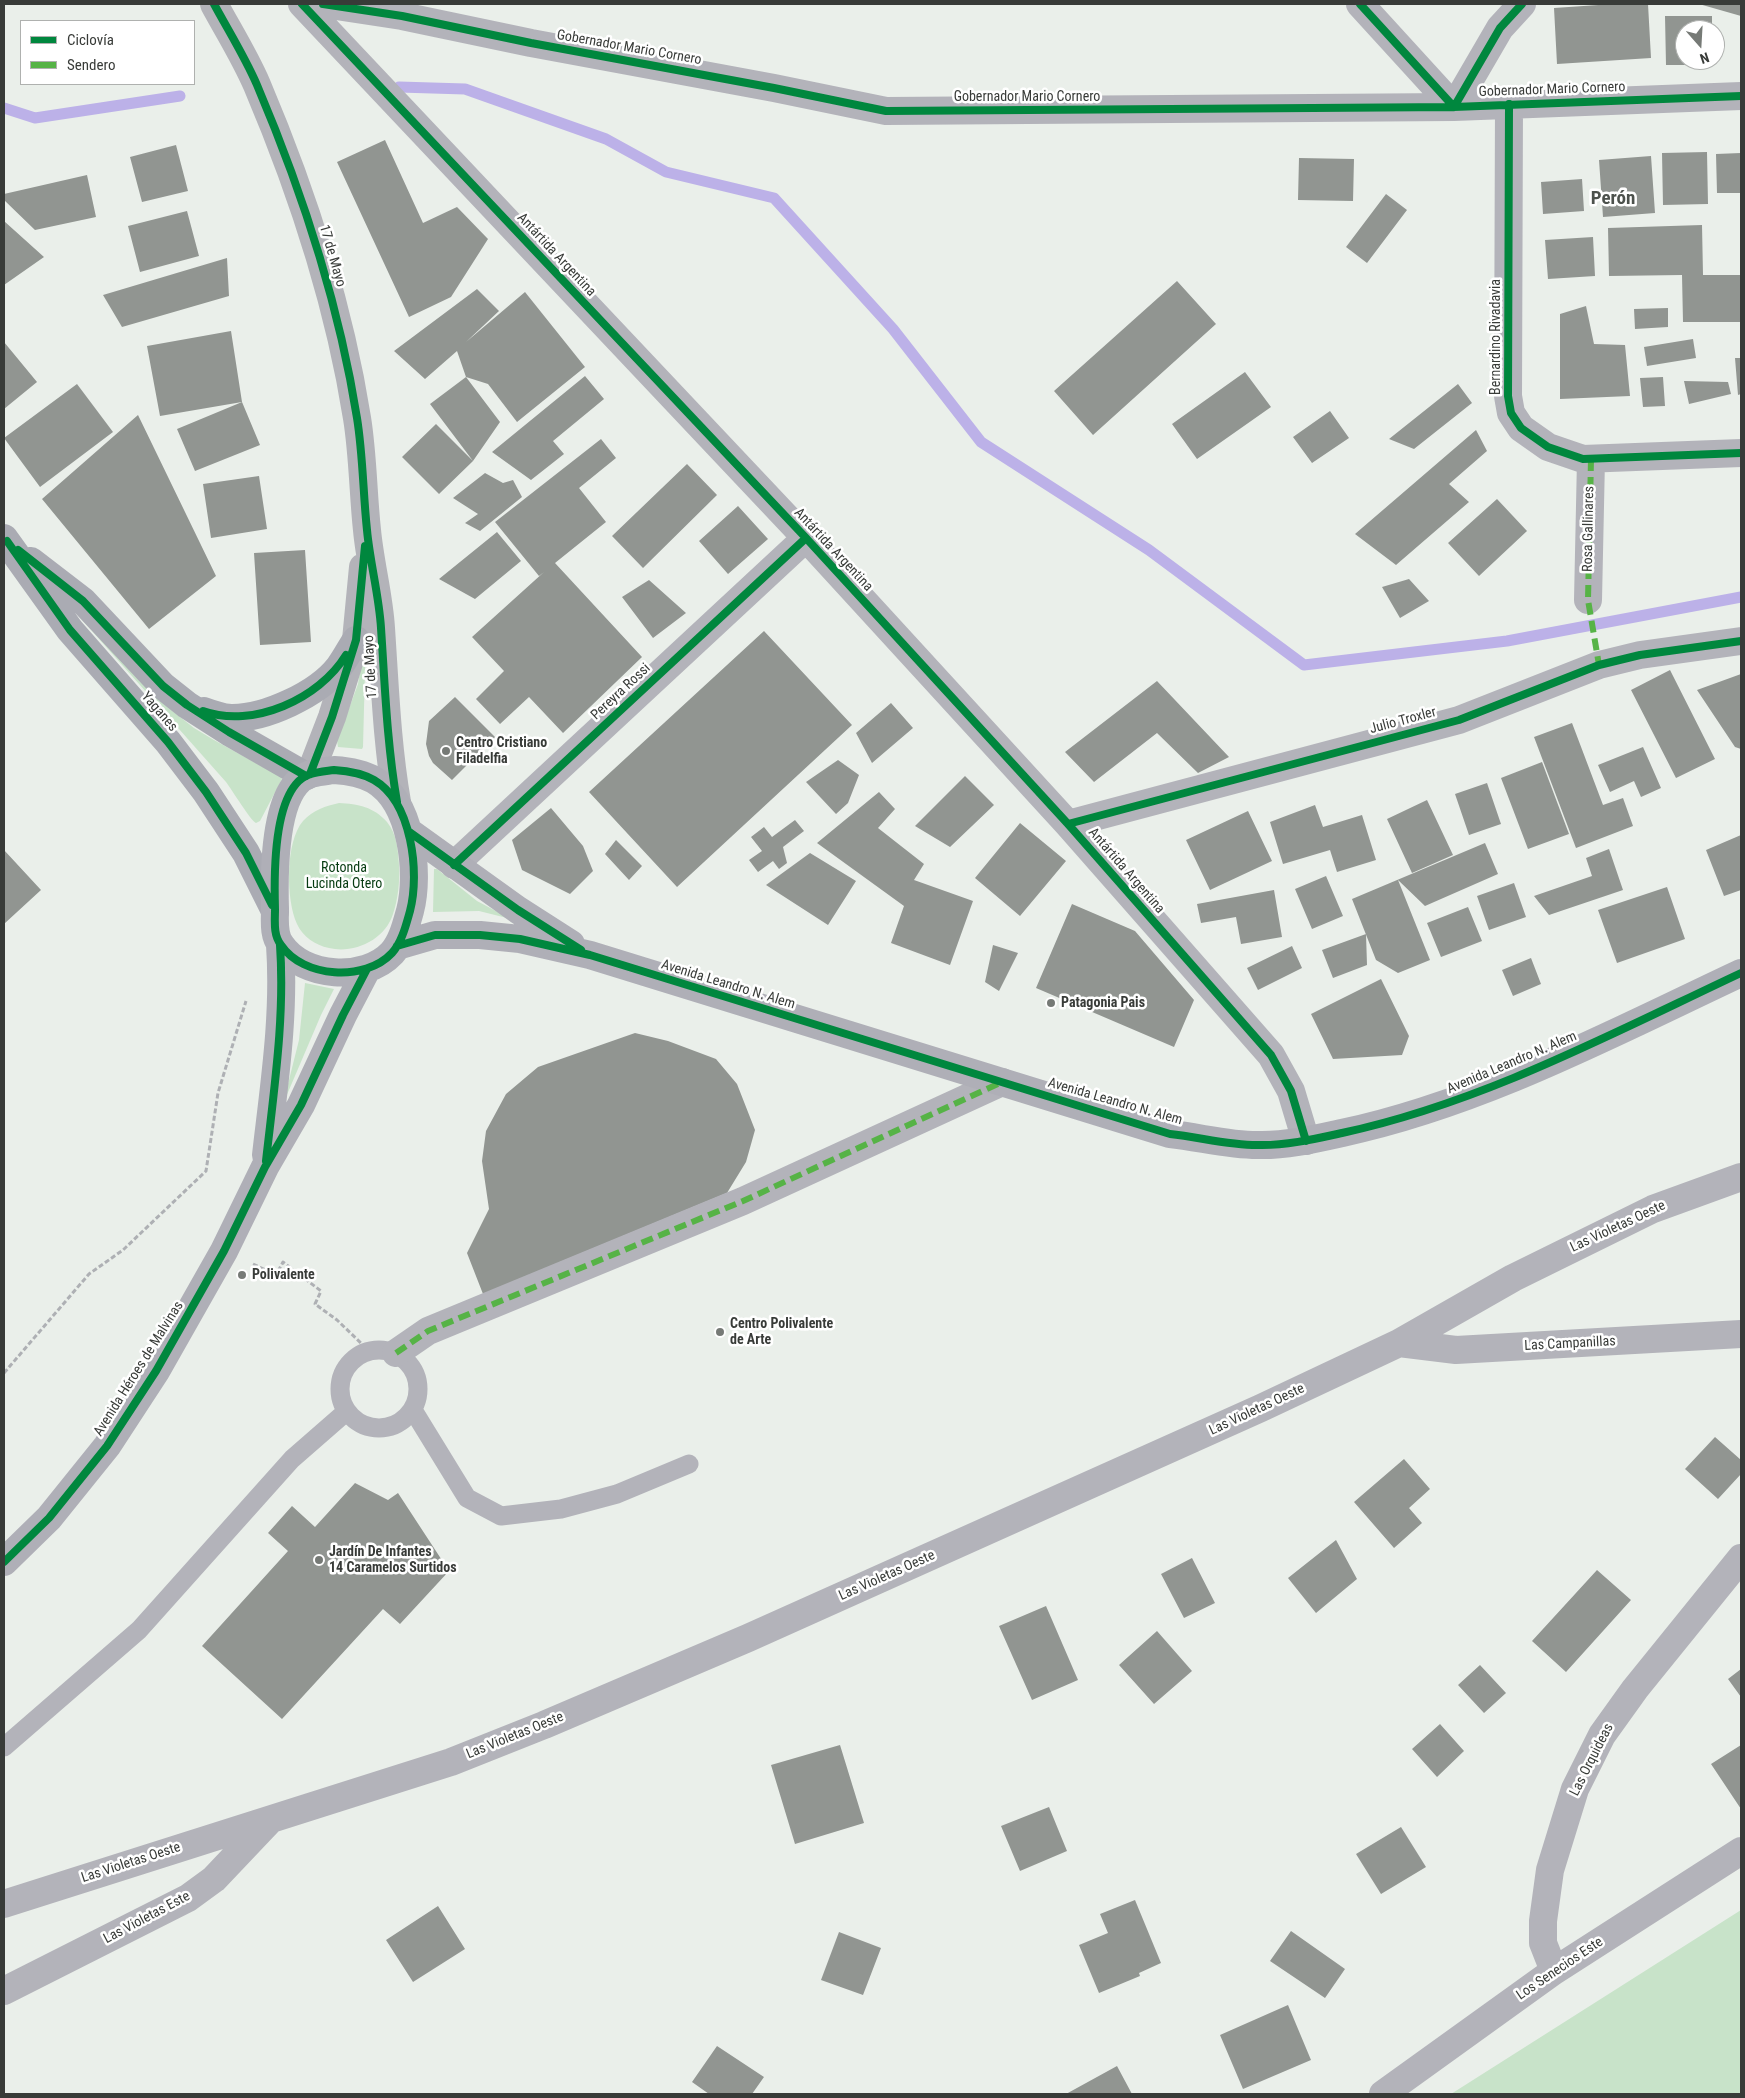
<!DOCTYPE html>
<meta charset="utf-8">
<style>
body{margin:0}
#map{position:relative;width:1745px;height:2098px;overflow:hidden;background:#eaefea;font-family:"Roboto Condensed",sans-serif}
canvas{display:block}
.frame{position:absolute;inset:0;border:5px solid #383b38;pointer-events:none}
.legend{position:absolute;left:20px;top:20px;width:175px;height:65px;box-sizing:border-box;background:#fff;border:1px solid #afb1af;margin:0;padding:6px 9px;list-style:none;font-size:15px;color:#383b38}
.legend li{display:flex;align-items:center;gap:10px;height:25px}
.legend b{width:25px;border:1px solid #afb1af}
.north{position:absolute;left:1675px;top:20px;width:50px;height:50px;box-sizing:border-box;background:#fff;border:1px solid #afb1af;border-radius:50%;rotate:161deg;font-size:14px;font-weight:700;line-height:20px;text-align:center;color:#383b38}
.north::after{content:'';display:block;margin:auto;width:18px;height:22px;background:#767a76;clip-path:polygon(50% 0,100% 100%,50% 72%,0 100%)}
</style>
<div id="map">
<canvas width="1745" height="2098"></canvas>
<div class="frame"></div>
<ul class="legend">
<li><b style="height:6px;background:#00873e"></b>Ciclovía</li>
<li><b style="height:6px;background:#56b346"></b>Sendero</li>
</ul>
<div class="north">N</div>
</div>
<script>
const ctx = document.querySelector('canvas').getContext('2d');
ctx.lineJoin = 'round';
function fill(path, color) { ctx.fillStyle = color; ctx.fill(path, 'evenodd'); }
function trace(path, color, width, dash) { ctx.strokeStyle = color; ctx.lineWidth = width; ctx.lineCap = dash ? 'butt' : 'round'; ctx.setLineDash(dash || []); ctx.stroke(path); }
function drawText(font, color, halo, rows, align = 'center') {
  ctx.font = font + ' "Roboto Condensed",sans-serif'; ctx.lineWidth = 5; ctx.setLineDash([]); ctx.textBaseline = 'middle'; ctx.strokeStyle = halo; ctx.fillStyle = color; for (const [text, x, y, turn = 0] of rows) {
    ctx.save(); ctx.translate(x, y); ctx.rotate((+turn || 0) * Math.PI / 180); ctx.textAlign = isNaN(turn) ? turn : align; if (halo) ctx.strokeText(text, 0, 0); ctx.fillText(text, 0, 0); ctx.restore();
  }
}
fill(new Path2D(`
 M76,613L160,701L194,728L214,740L281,777L282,779L260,821L256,823C251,821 232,790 226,782Z
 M366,631L363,747L362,749L338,747L337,741L358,684Z
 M339,803C358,804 374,807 387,822C397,834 398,850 399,865C400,881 398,899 393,914C385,940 354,954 329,948C315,945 303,937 297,924C286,900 285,842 303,821C313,810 326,806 339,803Z
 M434,869H437L477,901L511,919L479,911L433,912Z
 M305,983L334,989L321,1015L283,1104L299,1040Z
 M1741,1910V2094H1451Z`), '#c8e3c9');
trace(new Path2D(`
 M399,87L465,89L606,139L666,172L774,198L893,329L981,442L1149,550L1304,665L1507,641L1741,597
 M4,108L35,118L180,96`), '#bcb1e8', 11);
fill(new Path2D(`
 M1613,4H1648L1651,58L1557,64L1554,8Z
 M1699,4H1741V16Z
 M1665,16H1712V30H1685V60H1712V65H1666Z
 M385,140L423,223L457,207L488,239L451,297L409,317L337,162Z
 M176,145L188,191L142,202L130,157Z
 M1707,152L1708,204L1663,205L1662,153Z
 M1741,153V193H1717L1716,154Z
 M1651,156L1655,213L1603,217L1599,160Z
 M1299,158L1354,159L1353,201L1298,200Z
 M87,175L96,217L35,230L4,200V194Z
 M1582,179L1584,211L1543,214L1541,182Z
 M1386,194L1407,210L1367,263L1346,247Z
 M187,211L199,256L140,272L128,226Z
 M4,221L44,257L4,285Z
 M1702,225L1703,275H1741V322H1683L1682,275L1609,276L1608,228Z
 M1593,237L1595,276L1548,279L1545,240Z
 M227,258L229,296L122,327L103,295Z
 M1177,281L1216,324L1093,435L1054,391Z
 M477,289L499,311L466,342L525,292L585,367L517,422L488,384L466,377L457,351L425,379L394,351Z
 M1586,306L1594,344L1625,345L1630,396L1560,399V314Z
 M1668,308V327L1635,329L1634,309Z
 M231,331L242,402L260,445L195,471L177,429L242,402L160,416L147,346Z
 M1693,339L1696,358L1647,366L1644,347Z
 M4,342L37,382L4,409Z
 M1735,358H1741V394L1738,395Z
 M1245,372L1271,407L1197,459L1172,424Z
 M585,376L604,399L553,441L564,454L531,480L492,452Z
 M466,377L500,422L473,461L430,404Z
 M1663,377L1665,406L1643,407L1640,378Z
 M1684,381L1728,382L1731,394L1689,404Z
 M77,384L113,432L40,487L4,438Z
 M1458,384L1472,403L1414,449L1389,439Z
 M1330,411L1349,438L1312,463L1293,437Z
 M138,415L216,576L149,629L42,499Z
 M436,424L473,461L439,494L402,457Z
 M1476,430L1487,451L1449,484L1469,502L1396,565L1355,534Z
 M601,439L616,458L579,488L606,522L555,563L642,657L563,733L529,697L500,724L476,699L504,671L472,637L544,572L539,576L495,522Z
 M687,464L717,495L643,568L612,536Z
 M485,473L503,483L513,480L522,497L480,531L465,523L478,514L453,498Z
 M259,476L267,529L211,538L203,484Z
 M1497,499L1527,531L1479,576L1448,543Z
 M738,506L768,539L728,574L699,541Z
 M497,532L521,561L475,599L439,579Z
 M305,550L311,642L260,645L254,553Z
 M1409,579L1429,601L1400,618L1382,587Z
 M649,580L686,613L653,638L622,597Z
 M764,631L852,725L677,887L589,792Z
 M1670,670L1715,759L1676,778L1631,690Z
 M1741,674V749L1735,747L1697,690Z
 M1157,681L1229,757L1198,773L1157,733L1094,782L1065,752Z
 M455,697L495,737L452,780L433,763L429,756L426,744L429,721Z
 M891,703L913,728L872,763L856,733Z
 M1572,723L1603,805L1623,798L1633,826L1576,848L1534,737Z
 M1643,747L1661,788L1641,797L1634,781L1610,792L1598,765Z
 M838,760L859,775L848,803L836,814L806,782Z
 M1542,762L1569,834L1528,849L1501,778Z
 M965,776L994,805L950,847L915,826Z
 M1487,783L1501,824L1469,835L1455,794Z
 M879,792L895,809L878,828L924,864L914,880L973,901L950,965L891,943L904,906L817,843Z
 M1427,800L1453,855L1412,873L1387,819Z
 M1315,805L1323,827L1362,815L1376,860L1337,872L1330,850L1283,864L1270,822Z
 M551,808L583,846L593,871L570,894L522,870L512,840Z
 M1248,811L1272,861L1210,890L1186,840Z
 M795,820L804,831L783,847L787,863L779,869L773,861L758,872L749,860L762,851L751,837L764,827L772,837Z
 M1020,823L1066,861L1020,916L975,878Z
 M1741,835V890L1724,896L1706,850Z
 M616,840L642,866L629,880L605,854Z
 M1485,843L1498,874L1425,906L1398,880L1430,960L1398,973L1376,960L1352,899Z
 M1609,849L1623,890L1549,915L1534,896L1592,876L1586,858Z
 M4,850L41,890L4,924Z
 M810,853L856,881L828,925L766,885Z
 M1326,876L1343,916L1312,929L1295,889Z
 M1514,883L1526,917L1489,930L1477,896Z
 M1667,887L1685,939L1617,963L1598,910Z
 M1274,890L1282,937L1241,944L1236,917L1201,923L1197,904Z
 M1072,904L1135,931L1194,1000L1174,1047L1036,988Z
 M1468,907L1482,941L1441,957L1427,923Z
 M1366,934L1367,965L1333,978L1322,950Z
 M993,945L1018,953L999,991L985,982Z
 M1292,946L1302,968L1258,990L1247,968Z
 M1531,958L1541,984L1513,996L1502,970Z
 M1381,979L1409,1036L1402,1055L1333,1059L1311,1014Z
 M635,1033L668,1041L716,1059L737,1084L755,1130L746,1162L727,1193L483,1294L467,1253L489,1209L482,1161L486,1131L506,1094L538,1067Z
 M1715,1437L1741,1460V1474L1718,1499L1685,1469Z
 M1404,1459L1430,1489L1409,1508L1422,1523L1394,1548L1354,1502Z
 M355,1483L388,1500L398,1493L449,1571L400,1624L383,1609L282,1719L202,1646L288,1551L268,1533L292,1506L315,1527Z
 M1336,1540L1357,1579L1316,1613L1288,1578Z
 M1192,1558L1215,1603L1184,1618L1161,1574Z
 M1597,1570L1631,1600L1566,1672L1532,1641Z
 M1046,1606L1078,1680L1032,1700L999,1626Z
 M1157,1631L1192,1671L1154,1704L1119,1665Z
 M1480,1665L1506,1693L1484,1713L1458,1685Z
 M1741,1669V1697L1728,1679Z
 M1440,1724L1464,1751L1437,1777L1412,1749Z
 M840,1745L864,1823L795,1844L771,1765Z
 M1741,1745V1809L1711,1764Z
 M1049,1807L1067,1851L1020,1871L1001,1826Z
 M1401,1827L1426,1867L1381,1894L1356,1854Z
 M1135,1900L1161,1963L1139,1973L1140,1976L1099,1993L1079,1945L1108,1933L1100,1914Z
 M438,1906L465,1949L413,1982L386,1940Z
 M1291,1931L1345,1969L1325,1998L1270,1961Z
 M839,1932L881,1948L863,1995L821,1980Z
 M1288,2005L1311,2060L1243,2089L1220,2035Z
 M717,2046L764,2077L752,2094H709L692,2082Z
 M1117,2066L1132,2094H1066Z`), '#919591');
trace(new Path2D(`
 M253,1264L276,1275L283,1262L321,1291L315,1304L337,1320L363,1345
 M4,1373L89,1274L123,1250L206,1171L218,1093L246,1001`), '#aeb0b4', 3, [5, 2.5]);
trace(new Path2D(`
 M340 1389a39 39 0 1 1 78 0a39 39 0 1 1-78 0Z
 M413,1410L467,1498L501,1516L561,1509L617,1494L689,1464
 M4,1747L139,1630L292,1459L347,1411`), '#b3b3ba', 19);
trace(new Path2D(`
 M302,4L806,538L1068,824L1271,1055L1291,1091L1306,1141
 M323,4L402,16L531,43L774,88L886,111L1454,107L1741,96
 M1360,4L1454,107L1500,28L1522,4
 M1509,104L1508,396L1511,413L1521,428L1548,447L1583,459L1741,453
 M1588,600L1591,459
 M1068,824L1459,720L1599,665L1640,655L1741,641
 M454,865L806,538
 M1399,1343L1456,1350L1741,1334
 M396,1353L428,1331L743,1201L1002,1082
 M4,1904L451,1762L544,1725L748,1638L1261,1408L1399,1343L1513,1278L1653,1209L1741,1177
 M1554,1971L1543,1943V1921L1550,1870L1575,1789L1602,1735L1635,1689L1741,1558
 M4,1991L188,1898L214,1879L269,1821
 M1383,2094L1554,1971L1741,1851`), '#b3b3ba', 28);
trace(new Path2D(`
 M214,4C228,30 245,57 257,85C302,191 339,304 357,418C363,455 363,493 367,530C370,563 379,595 381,628C385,687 387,744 397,802
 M310,774L332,717L356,640L363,567`), '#b3b3b9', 28);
trace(new Path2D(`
 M4,538L70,630L168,742L206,792L246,853L275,911
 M31,561L83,601L163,686L187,705L229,732L306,776
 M204,711C212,714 222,717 230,718C265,719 318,694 339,667C345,659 350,649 356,640`), '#aaabb3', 28);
trace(new Path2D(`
 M334,770C349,771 362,773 374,780C412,802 420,873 410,911C406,925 402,942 392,953C365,982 303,978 281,945C273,935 275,921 275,909C274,876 274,810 296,784C306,772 320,772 334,770Z
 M408,831L518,910L571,944
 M397,946L435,935H480L520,939L590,955L1170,1134C1199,1137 1228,1145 1257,1145C1285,1146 1315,1139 1342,1133C1482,1103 1613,1033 1741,973
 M266,1155C274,1085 285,1015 280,945
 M4,1562L49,1518L107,1446L156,1371L224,1251L265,1167L301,1105L343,1015L367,969`), '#afafb7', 28);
trace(new Path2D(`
 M1591,459L1588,600L1599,665
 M396,1353L428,1331L743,1201L1002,1082`), '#56b346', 6, [12, 6]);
trace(new Path2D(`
 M214,4C228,30 245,57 257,85C302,191 339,304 357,418C363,455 363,493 367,530C370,563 379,595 381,628C385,687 387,744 397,802
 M302,4L806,538L1068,824L1271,1055L1291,1091L1306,1141
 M323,4L402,16L531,43L774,88L886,111L1454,107L1741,96
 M1360,4L1454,107L1500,28L1522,4
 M1509,104L1508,396L1511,413L1521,428L1548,447L1583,459L1741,453
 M7,541L70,630L168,742L206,792L246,853L272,905
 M18,550L83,601L163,686L187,705L229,732L306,776
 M203,711C253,729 319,699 346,655
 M334,770C349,771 362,773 374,780C412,802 420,873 410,911C406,925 402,942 392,953C365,982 303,978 281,945C273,935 275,921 275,909C274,876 274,810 296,784C306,772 320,772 334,770Z
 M310,774L332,717L356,640L365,546
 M1068,824L1459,720L1599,665L1640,655L1741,641
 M408,831L518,910L581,950
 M454,865L806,538
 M397,946L435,935H480L520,939L590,955L1170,1134C1199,1137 1228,1145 1257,1145C1285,1146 1315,1139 1342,1133C1482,1103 1613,1033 1741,973
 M266,1161C274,1089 285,1017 280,945
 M4,1562L49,1518L107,1446L156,1371L224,1251L265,1167L301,1105L343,1015L367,969`), '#00873e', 8);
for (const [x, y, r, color] of [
 [446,751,5,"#767a76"],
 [1051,1003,5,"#767a76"],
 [242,1275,5,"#767a76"],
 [720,1332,5,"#767a76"],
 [319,1560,5,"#767a76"]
]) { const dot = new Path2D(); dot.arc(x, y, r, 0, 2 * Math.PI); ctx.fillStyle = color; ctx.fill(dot); trace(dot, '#fff', 2); }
drawText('14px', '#383b38', '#fff', [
 ["Gobernador Mario Cornero",629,48,10],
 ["Gobernador Mario Cornero",1552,90,-2],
 ["Gobernador Mario Cornero",1027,97],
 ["Antártida Argentina",556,255,47],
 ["17 de Mayo",332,256,74],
 ["Bernardino Rivadavia",1496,337,-90],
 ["Rosa Gallinares",1589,529,-89],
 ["Antártida Argentina",833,550,47],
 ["17 de Mayo",371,667,-93],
 ["Pereyra Rossi",621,692,-43],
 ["Yaganes",159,712,49],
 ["Julio Troxler",1403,721,-15],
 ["Antártida Argentina",1126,871,49],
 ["Avenida Leandro N. Alem",728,985,17],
 ["Avenida Leandro N. Alem",1512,1063,-23],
 ["Avenida Leandro N. Alem",1115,1102,16],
 ["Las Violetas Oeste",1618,1227,-25],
 ["Las Campanillas",1570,1344,-3],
 ["Avenida Héroes de Malvinas",139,1369,-58],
 ["Las Violetas Oeste",1257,1410,-25],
 ["Las Violetas Oeste",887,1576,-24],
 ["Las Violetas Oeste",515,1736,-22],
 ["Las Orquideas",1592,1760,-63],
 ["Las Violetas Oeste",131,1863,-18],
 ["Las Violetas Este",147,1918,-28],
 ["Los Senecios Este",1560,1969,-34]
]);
drawText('bold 14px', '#383b38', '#fff', [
 ["Centro Cristiano",456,743],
 ["Filadelfia",456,759],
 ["Patagonia Pais",1061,1003],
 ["Polivalente",252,1275],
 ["Centro Polivalente",730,1324],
 ["de Arte",730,1340],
 ["Jardín De Infantes",329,1552],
 ["14 Caramelos Surtidos",329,1568]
], 'left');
drawText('14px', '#063b11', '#fff', [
 ["Rotonda",344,868],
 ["Lucinda Otero",344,884]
]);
drawText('bold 19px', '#4c514c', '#fff', [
 ["Perón",1613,199]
]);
</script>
